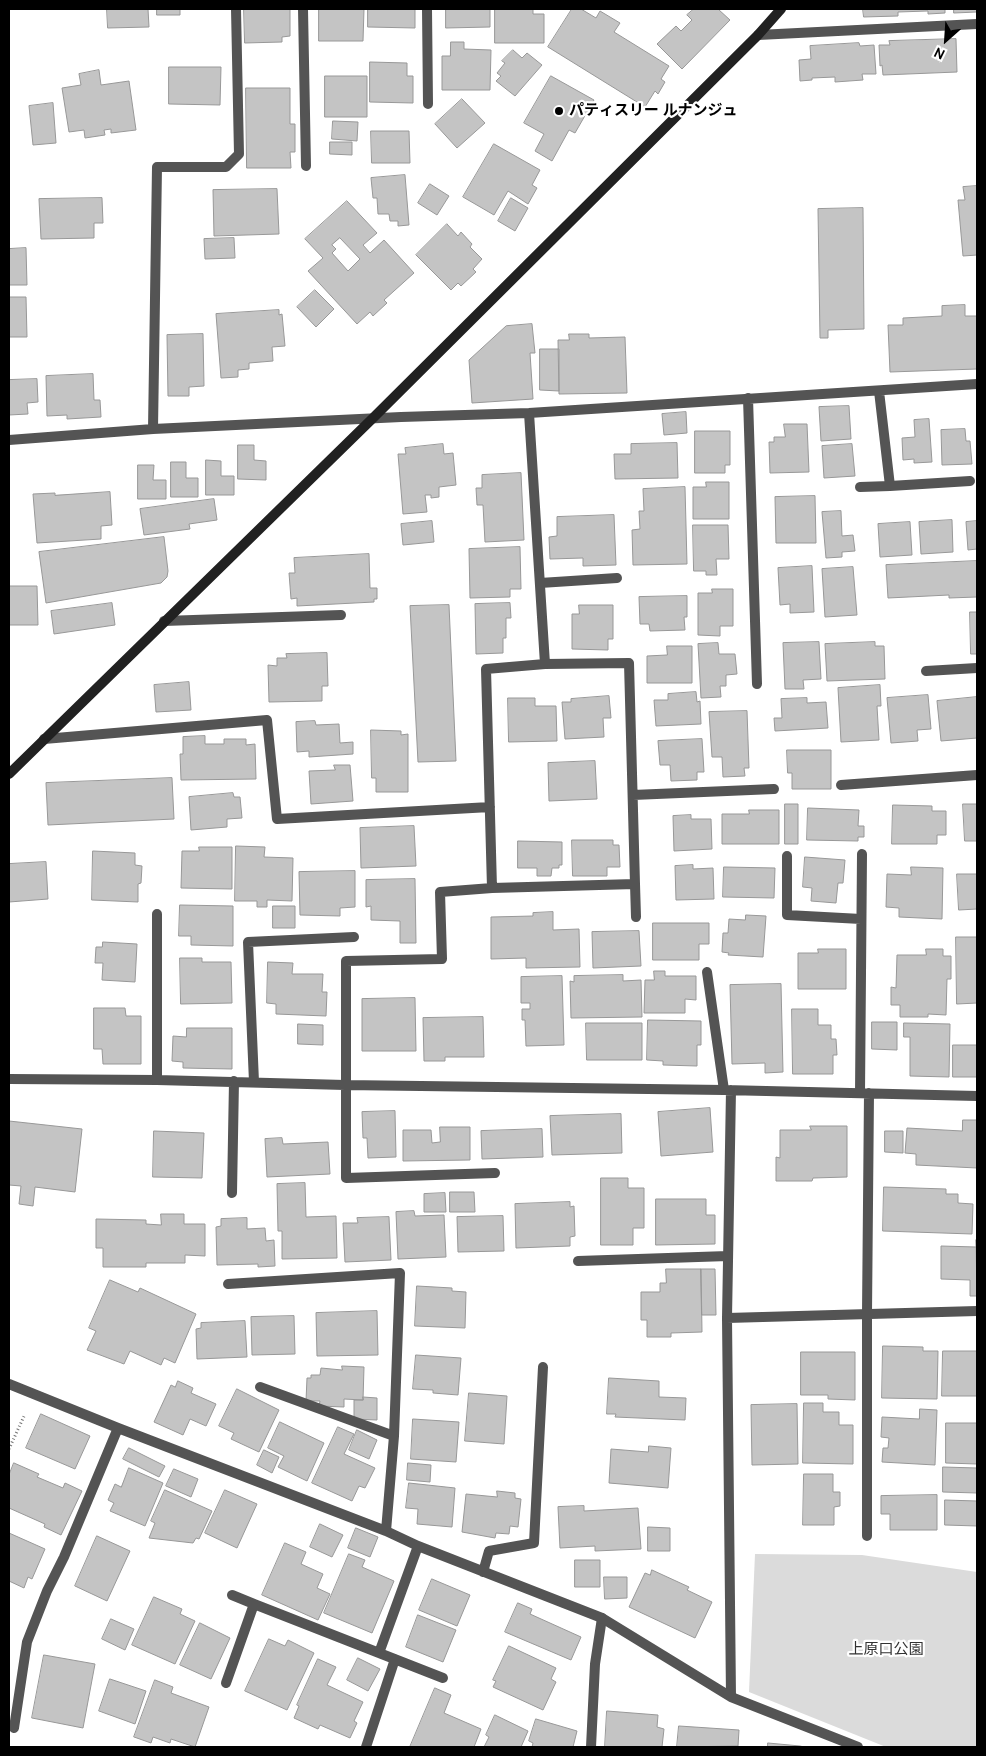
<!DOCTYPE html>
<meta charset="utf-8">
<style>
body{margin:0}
#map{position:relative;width:986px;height:1756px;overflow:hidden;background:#fff;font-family:Cabin,sans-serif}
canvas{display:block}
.frame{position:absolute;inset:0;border:10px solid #000;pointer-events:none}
.north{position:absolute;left:921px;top:15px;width:50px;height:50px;-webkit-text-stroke:4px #fff;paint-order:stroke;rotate:206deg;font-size:14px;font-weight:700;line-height:20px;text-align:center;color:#000}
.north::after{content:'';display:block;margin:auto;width:18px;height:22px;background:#000;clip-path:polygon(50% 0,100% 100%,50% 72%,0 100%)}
</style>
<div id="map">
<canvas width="986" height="1756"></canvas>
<div class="frame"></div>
<div class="north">N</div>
</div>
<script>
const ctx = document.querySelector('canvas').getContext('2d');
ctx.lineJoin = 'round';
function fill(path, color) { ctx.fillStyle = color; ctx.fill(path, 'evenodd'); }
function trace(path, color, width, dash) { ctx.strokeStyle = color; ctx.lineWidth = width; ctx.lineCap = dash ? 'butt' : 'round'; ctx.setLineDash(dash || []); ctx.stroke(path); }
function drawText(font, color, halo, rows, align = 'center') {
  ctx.font = font + ' Cabin,"Noto Sans JP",sans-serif'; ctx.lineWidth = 4.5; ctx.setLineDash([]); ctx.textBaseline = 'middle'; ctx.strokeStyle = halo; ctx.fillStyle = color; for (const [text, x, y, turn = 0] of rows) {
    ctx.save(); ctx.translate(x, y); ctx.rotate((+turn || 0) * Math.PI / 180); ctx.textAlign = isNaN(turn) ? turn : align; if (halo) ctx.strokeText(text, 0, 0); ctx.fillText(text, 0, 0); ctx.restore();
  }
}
fill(new Path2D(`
 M755,1554L862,1555L977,1572V1747H886L749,1692Z`), '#dbdbdb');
const building = new Path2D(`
 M107,9H148L149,27L108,28Z
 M157,9H180V15H157Z
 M244,9H290V36L282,37V42L245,43Z
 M319,9H364L363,41H319Z
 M368,9H415V28L368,27Z
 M446,9H490V27L446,28Z
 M495,9H533V14H544V43H495Z
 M572,9H581L596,18L600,11L620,23L614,32L669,66L661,79L665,82L658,94L655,91L645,107L548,47Z
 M694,9H718L730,20L682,69L657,44L676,26L681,31L692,20L687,15Z
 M863,9H945V13L928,14V11L898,12V16L864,17Z
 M954,9H977V12L954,13Z
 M956,39L957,72L883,75L882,65L880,66L879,45H890L889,41Z
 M451,42H464V49L491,50L490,90H442V56H450Z
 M859,43L860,46L874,45L876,74H862L863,80L835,82V77L812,78V80L800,81L799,60L811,59L810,46Z
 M513,50L522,58L527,53L542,65L515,96L496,81L501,76L497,73L505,63L502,61Z
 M370,62L407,63V76H413V103L370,102Z
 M169,67H221L220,105L169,104Z
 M99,70L101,85L129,81L136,130L111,133V129L104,130L105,135L85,138L84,130L69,132L62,88L81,85L79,74Z
 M325,76H367V117H325Z
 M551,76L594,100L575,133L569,130L552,161L535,151L544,134L524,123Z
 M246,88H290V124H295V152H290L291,168H247Z
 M462,99L485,123L457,148L435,124Z
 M53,103L56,143L33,145L29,106Z
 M333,121L358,122L357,141L332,139Z
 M371,131H409L410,163H372Z
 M330,142H352V155L330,154Z
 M494,144L540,170L532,185L537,188L528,204L508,191L494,215L463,197Z
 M405,175L409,225L398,226V221H390L389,214H378L377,198H373L371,178Z
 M430,184L449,196L437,215L418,203Z
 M977,186V255L963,256L958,200H965L963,187Z
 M277,189L279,234L214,236L213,190Z
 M102,198L103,223H94V238L41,239L39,199Z
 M511,198L528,208L515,231L498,221Z
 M347,201L377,233L363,245L370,253L384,240L414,273L384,300L387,303L373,316L370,312L357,324L308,271L323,258L305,239ZM340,238L360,259L348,271L332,253L336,249L332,245Z
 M863,208L864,329L828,330V338H820L818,209Z
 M447,224L458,236L461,232L472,244L470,247L482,259L473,269L476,272L461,286L458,283L451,290L416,255Z
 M234,238L235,258L205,259L204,239Z
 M26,248L27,285H9V249Z
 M315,290L334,309L316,327L297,307Z
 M9,297H26L27,337H9Z
 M965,305V316H977V369L890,372L888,325H903V318L942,316V306Z
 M279,310V315L282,314L285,346L272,347L273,361L249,363V369L238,370V377L221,378L216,314Z
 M532,324L535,353H530L533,399L472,403L469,360L506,326Z
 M203,334L204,386L189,387V396H168L167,335Z
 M569,334H589V338L625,337L627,393L559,394L558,340H569Z
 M540,349H559V391L540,390Z
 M93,374L94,400H100L101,417L67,419V415L47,416L46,376Z
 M37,379L38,402L27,403L28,414L9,415V380Z
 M849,406L851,439L821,441L819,407Z
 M686,412L687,433L664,435L662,414Z
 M929,419L932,462L914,463V459L903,460L902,438L915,437L914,420Z
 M784,424H807L809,472L770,473L769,442H774V437H785Z
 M965,429L966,441H970L972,464L942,465L941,430Z
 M695,431H730V465H725V473H695Z
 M677,443L678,478L615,479L614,454H631V444Z
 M443,444L444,454L453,453L456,485L439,487V497L431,498V495H425L427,512L403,514L398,454H406L405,448Z
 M852,444L855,476L824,478L822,446Z
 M238,445H254V460L266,461V480L238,479Z
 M206,460L221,461V476H234V495H206Z
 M171,462H186V478H198V497H171Z
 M138,465H154L153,480H166V499H138Z
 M521,473L524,540L485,542L483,505H477L476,488H482V475Z
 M706,482H729V519H693V487H706Z
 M685,487L687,564L633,565L632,530L640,529L639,511H644L643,489Z
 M110,492L112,525L101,526V539L37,543L33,494L55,493V495Z
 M815,496L816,543H776L775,497Z
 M214,499L217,520L189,524L190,529L144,535L140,509Z
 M841,511L842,536L853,535L855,551L842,552V557L826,558L822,512Z
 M614,515L616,565L583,566V558L550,559L549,537L557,536V517Z
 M952,520L953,552L921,554L919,522Z
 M432,521L434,542L403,545L401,524Z
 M977,521V549L968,550L966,522Z
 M910,522L912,555L880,557L878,524Z
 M693,525H728L729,559H716L717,575H706V571H694Z
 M164,537L168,571L167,577L161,583L46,603L39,552Z
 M520,547L521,589H510V597L470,598L469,549Z
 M369,554L370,588H377V599H374V602L297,606V598L291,599L289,573H295L294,558Z
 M977,561V597L949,598V595L888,598L886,565Z
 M812,566L814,612L790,613V604L780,605L778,568Z
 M853,567L857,615L825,617L822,569Z
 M9,586H37L38,625H9Z
 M712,589H733V626H720V636L698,635V593H712Z
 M687,596V617H684L685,630L650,631L649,624H640L639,597Z
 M112,603L115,625L54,634L51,611Z
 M510,603L511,618H506V638H503V653L476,654L475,604Z
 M449,605L456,761L418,762L410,606Z
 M579,605H613V639H608V650L572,649V614H579Z
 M970,612H977V654H971Z
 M819,642L821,679L803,680L804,689H785L783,643Z
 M875,642V646H884L885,679L827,681L825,644Z
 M718,643L719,654H735L737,674L726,675V686H720L721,697L701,698L698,644Z
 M667,646H692V683H647V656L667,655Z
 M327,653L328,686H322V701L269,702L268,665L277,666V658H287L286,654Z
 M189,682L191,710L156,712L154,685Z
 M880,685L881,706H877L879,740L841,742L838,688Z
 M696,692L697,702L700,701L701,724L656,726L654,700H668V694Z
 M928,695L931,729L917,730L918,741L891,743L887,698Z
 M609,696L611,718H603L604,737L565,739L562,702H571V699Z
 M977,697V738L941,741L937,701Z
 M508,698H535V706H556L557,741L509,742Z
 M807,698V703L826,702L828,728L775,731L774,718H782L781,699Z
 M747,711L749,768H744L745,776L723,777L722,757H712L709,712Z
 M315,721L316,725L339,724L340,743L353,742V754L309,757V751L297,752L296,722Z
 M371,730L401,731V735L408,734V792H376V778H372Z
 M205,736V744H224V739H246V745L255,744L256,779L181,780L180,754H183V737Z
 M702,739L704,772H697V780L671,781L670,765H660L658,741Z
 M787,750H831V789H792V773H788Z
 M595,761L597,799L549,801L548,763Z
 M334,765H350L353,801L311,804L309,771L335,770Z
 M172,778L174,819L48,825L46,783Z
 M233,793L234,797H240L242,818L227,819V827L191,830L189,797Z
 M785,804H798V844H785Z
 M963,804H977V841H965Z
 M893,805L932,806V811H946V835H937V844H892Z
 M808,808L859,810L858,826H864V837H858V841L807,840Z
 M749,810H779V844H722V814H749Z
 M691,815V819H711L712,849L674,851L673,816Z
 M414,826L416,866L361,868L360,828Z
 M572,840H613V845H619L620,867H607V876H573Z
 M518,841L562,842V865H559V868H552L551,876H537V868H518Z
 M236,846L265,847L264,857L293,858L292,901L267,900V907H257V901H235Z
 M199,847H232V889L181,888L182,851H199Z
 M93,851L135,853V865L142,866L141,883L138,884V902L92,900Z
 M805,857L845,860L843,883H838L836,903L811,901L812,888L803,887Z
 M46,862L48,899L9,902V864Z
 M693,865V869L713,868L714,899L676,900L675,866Z
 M724,867L775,868L774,898L723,897Z
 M911,867L943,868L942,919L899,917V908L886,907L887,874L911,875Z
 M355,871V907L340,908V916L300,915L299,872Z
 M957,874H977V909L959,910Z
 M415,879L416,943H400V921L371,920V906L366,907V880Z
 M180,905L233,906V946L191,945V936H179Z
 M273,906H295V928H273Z
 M553,912V930L579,929L580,967L526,968V958L491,959V917L533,916V913Z
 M746,915L766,916L763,957L728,955L729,953L722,952L723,933H728L729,919L745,920Z
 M653,923H709V944H699V960H653Z
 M639,931L641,966L593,968L592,932Z
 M956,937H977V1003L957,1004Z
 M103,942L137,944L135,982L102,980L103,963H95L96,947H102Z
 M818,949H846V989H798V953H818Z
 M926,949H943V956H951V979H947L946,1015L928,1014V1017H900V1005H891V987L896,988L897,955H926Z
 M180,958H202V962H231L232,1003L181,1004Z
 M268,962L293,963L292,974H323L322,992H327L326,1016L276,1014V1004L267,1003Z
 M654,971H665V976H696V1000L685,999V1013H644L645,980H654Z
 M623,975V981L641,980L642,1017L571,1018L570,981L574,982V976Z
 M562,976L564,1045L526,1046L525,1020H522V1009H530V1003H521V977Z
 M781,984L783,1072L765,1073V1063L732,1064L730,985Z
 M415,998L416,1051H362V999Z
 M94,1008H125L126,1016H141V1064H103L102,1049H94Z
 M792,1009H818V1025H831V1039H836L837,1055H833V1074H793Z
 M483,1017L484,1057H445V1061H424L423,1018Z
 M648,1020L701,1021V1045H697V1066L663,1065V1061L647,1060Z
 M872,1022H897V1050L872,1049Z
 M586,1023H642V1060H587Z
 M904,1023L950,1024L949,1077L910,1076V1037H904Z
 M298,1024L323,1025V1045L298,1044Z
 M187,1028H232V1069L183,1068V1062L172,1061L173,1036L186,1037Z
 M953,1045H977V1077H953Z
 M710,1108L713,1152L661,1156L658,1112Z
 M395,1111L396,1157L368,1158L367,1138H363L362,1112Z
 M621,1114L622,1153L552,1155L550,1116Z
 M963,1120H977V1168L916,1165V1154L905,1153L907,1128L962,1131Z
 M9,1121L82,1129L75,1192L35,1187L33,1206L19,1204L21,1186L9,1185Z
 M810,1126H847V1177L813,1178L812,1181H776V1157L780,1158V1130H811Z
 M440,1127H470V1160L403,1161V1130H431L432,1143L440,1142Z
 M542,1129L543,1157L482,1159L481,1131Z
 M154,1131L204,1133L202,1178L153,1177Z
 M885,1131H903V1153L885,1152Z
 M282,1138L283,1144L328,1142L330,1174L267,1177L265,1139Z
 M601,1178H628V1188H644V1228H633V1245H601Z
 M305,1183L306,1217L336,1216L337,1258L282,1259V1231H278L277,1184Z
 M884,1187L946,1189V1194H958V1203L973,1204L972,1234L883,1231Z
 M450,1192H474L475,1212H450Z
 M445,1193L446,1212H424V1194Z
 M656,1199H706V1215H715V1244L656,1245Z
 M570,1202V1207L574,1206L575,1236L570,1237V1246L516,1248L515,1204Z
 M414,1211L415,1216L444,1215L446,1257L398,1259L396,1212Z
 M161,1214H184V1224H205V1256L185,1255V1263H146V1267H103V1248H96V1219L146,1220V1224L161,1225Z
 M503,1216L504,1251L458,1252L457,1217Z
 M389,1217L391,1260L345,1262L343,1223H358L357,1218Z
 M247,1218V1229L265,1228L266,1241L274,1240L275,1266L258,1267V1264L217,1265L216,1227L221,1226V1219Z
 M976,1240L977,1296H970V1280L941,1279V1246L976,1247Z
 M666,1269H701L702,1332L671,1333V1337H647V1320H641V1292H660V1283H666Z
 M701,1269H715L716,1315H702Z
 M110,1280L138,1292L140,1288L196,1314L175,1363L164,1358L161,1365L130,1351L124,1364L87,1350L96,1331L89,1328Z
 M417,1286L452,1288V1291L466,1292L465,1328L415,1326Z
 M377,1311L378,1355L317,1356L316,1313Z
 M294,1316L295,1354L252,1355L251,1317Z
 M245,1321L247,1357L197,1359L196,1329L201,1328V1323Z
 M883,1346L923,1347V1351H938L937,1399L882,1398Z
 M943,1351H977V1396H942Z
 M801,1352H855V1400L828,1399V1395H801Z
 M416,1355L461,1358L458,1395L433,1393V1390L413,1389Z
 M342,1366L364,1367L363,1400L344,1399V1407L319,1406L320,1401H306L307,1378H311V1375H320L321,1368L342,1370Z
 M609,1378L659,1381V1397L686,1398L685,1420L615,1417L616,1414H607Z
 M178,1381L193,1388L191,1393L216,1404L206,1426L190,1419L183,1435L154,1422L171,1385L175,1387Z
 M237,1389L279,1410L259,1452L231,1439L234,1433L219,1426Z
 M469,1393L507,1396L504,1444L465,1441Z
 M363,1397L377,1398V1420L354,1419V1400H363Z
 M804,1403H823V1412H839V1425H853V1464L803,1463Z
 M797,1404L798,1464L752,1465L751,1405Z
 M920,1409L937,1410L935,1465L882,1462L883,1448H888L889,1438L881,1437L882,1417L919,1419Z
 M41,1414L90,1436L75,1469L26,1448Z
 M413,1419L459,1422L456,1462L411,1459Z
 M280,1422L324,1443L307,1481L278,1467L284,1456L268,1448Z
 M946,1423H977V1464L946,1463Z
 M338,1427L354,1434L344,1454L375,1468L365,1488L359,1486L352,1501L312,1483Z
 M357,1430L377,1440L369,1459L349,1450Z
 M649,1446L671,1448L668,1488L609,1483L611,1449L648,1452Z
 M129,1448L165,1466L159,1477L123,1459Z
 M264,1450L279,1457L272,1473L257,1465Z
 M14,1463L39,1474L37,1477L63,1488L65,1483L82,1491L61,1535L44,1527L45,1524L9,1508V1475Z
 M408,1463L431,1465L430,1482L407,1480Z
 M943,1467L977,1468V1493L943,1492Z
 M129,1468L163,1483L145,1526L110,1511L114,1503L108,1500L115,1484L121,1487Z
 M174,1469L198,1479L191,1497L166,1486Z
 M804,1474H833V1492H840V1506L834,1507V1525H803Z
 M409,1483L455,1488L452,1527L417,1524L418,1509L406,1508Z
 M165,1490L212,1511L199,1539L196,1538L193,1543L149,1538L155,1523L151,1521Z
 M225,1490L257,1504L237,1548L205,1533Z
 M497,1491L515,1493V1498L521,1499L518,1527L510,1526L509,1534L496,1533L495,1538L462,1532L466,1494L497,1497Z
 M937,1495V1530H890V1514H881V1496Z
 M945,1500L977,1501V1526L945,1525Z
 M584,1506V1511L638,1508L641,1549L595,1551V1546L560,1548L558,1507Z
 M320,1524L343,1535L332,1557L310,1547Z
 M648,1527L670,1528V1551H648Z
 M356,1528L378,1537L370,1557L348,1548Z
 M9,1533L45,1549L32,1579L28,1577L24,1588L9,1581Z
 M97,1536L130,1551L107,1601L75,1586Z
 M285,1543L306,1552L301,1564L323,1574L317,1588L330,1594L318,1620L262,1595Z
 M349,1554L365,1560L362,1567L394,1581L372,1633L324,1613Z
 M575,1560H600V1587H575Z
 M652,1570L689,1587L687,1590L712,1602L695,1638L629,1607L645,1573L650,1575Z
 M604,1577H627V1598L605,1599Z
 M432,1579L470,1595L457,1626L419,1610Z
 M154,1597L182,1609L180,1614L195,1621L175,1664L132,1645Z
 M518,1603L532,1609L530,1614L581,1637L571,1660L505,1632Z
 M418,1615L456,1630L443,1662L406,1647Z
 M111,1619L134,1629L125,1650L102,1639Z
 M200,1623L230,1638L211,1679L180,1665Z
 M269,1639L285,1646L288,1640L314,1653L287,1710L245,1691Z
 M509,1646L556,1668L551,1679L556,1682L543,1710L493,1687L496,1681L493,1680Z
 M44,1655L95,1664L83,1728L32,1718Z
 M358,1658L380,1669L368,1691L347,1680Z
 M318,1659L336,1667L327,1685L363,1702L354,1721L357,1723L350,1738L320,1725L318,1729L294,1718L299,1706L297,1705Z
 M110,1679L146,1691L135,1724L99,1711Z
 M155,1680L173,1687L171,1693L209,1707L195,1747L171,1739L170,1743L153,1737L151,1743L134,1737Z
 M435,1688L451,1695L444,1713L481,1729L474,1747H410Z
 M607,1711L658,1715L657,1727L664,1729L662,1747H605Z
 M495,1715L528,1731L521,1747H484L489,1737L486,1735Z
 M536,1719L577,1731L573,1747H532L533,1743L529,1741Z
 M679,1726L739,1730L738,1746L677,1747Z
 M768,1743L800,1746L804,1747H768Z`);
fill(building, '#c4c4c4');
trace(building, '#989898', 1);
trace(new Path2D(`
 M9,1449L25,1414`), '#767676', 3, [1, 2.5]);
trace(new Path2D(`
 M591,1747L595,1664L602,1618`), '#545454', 10);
trace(new Path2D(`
 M303,9L306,166
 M427,9L428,104
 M758,35L977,24
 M879,391L890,486L970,481
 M748,398L757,684
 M529,413L545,664
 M153,429L157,167H226L239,154L236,9
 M9,440L153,429L401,417L529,413L977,384
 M860,487L890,486
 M540,583L617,578
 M164,621L341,615
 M926,671L977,668
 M44,739L267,720L277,819L490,807
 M841,785L977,775
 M633,795L774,789
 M787,856V915L861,919
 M635,884L636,917
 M492,888L486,669L545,664L629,663L635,884L492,888L440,892L442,959L346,961V1178L495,1173
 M157,914V1080
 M707,972L724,1090
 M9,1079L157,1080L345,1085L724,1090L977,1096
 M254,1082L248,942L354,937
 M731,1090L727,1318L731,1697
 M860,1093L862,854
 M232,1193L234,1081
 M578,1261L728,1256
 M228,1284L400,1273L394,1436L386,1531
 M727,1318L977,1311
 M9,1384L118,1428L386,1531L418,1546L602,1618L731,1697L858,1747
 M260,1387L394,1436
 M867,1536V1313L869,1093
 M483,1572L489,1551L534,1543L543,1367
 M232,1595L254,1604
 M379,1653L418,1546
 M226,1683L254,1604L443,1678
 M14,1728L27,1642L47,1591L64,1557L118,1428
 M366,1747L395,1659`), '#545454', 10);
trace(new Path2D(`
 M9,774L372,419L758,35L781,9`), '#212121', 10);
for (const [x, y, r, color] of [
 [559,111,5,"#000"]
]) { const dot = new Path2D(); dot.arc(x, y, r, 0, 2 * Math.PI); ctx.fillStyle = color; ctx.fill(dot); trace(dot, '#fff', 2); }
drawText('bold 15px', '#000', '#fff', [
 ["パティスリー ルナンジュ",569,111]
], 'left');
drawText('15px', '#323232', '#fff', [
 ["上原口公園",886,1650]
]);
</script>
